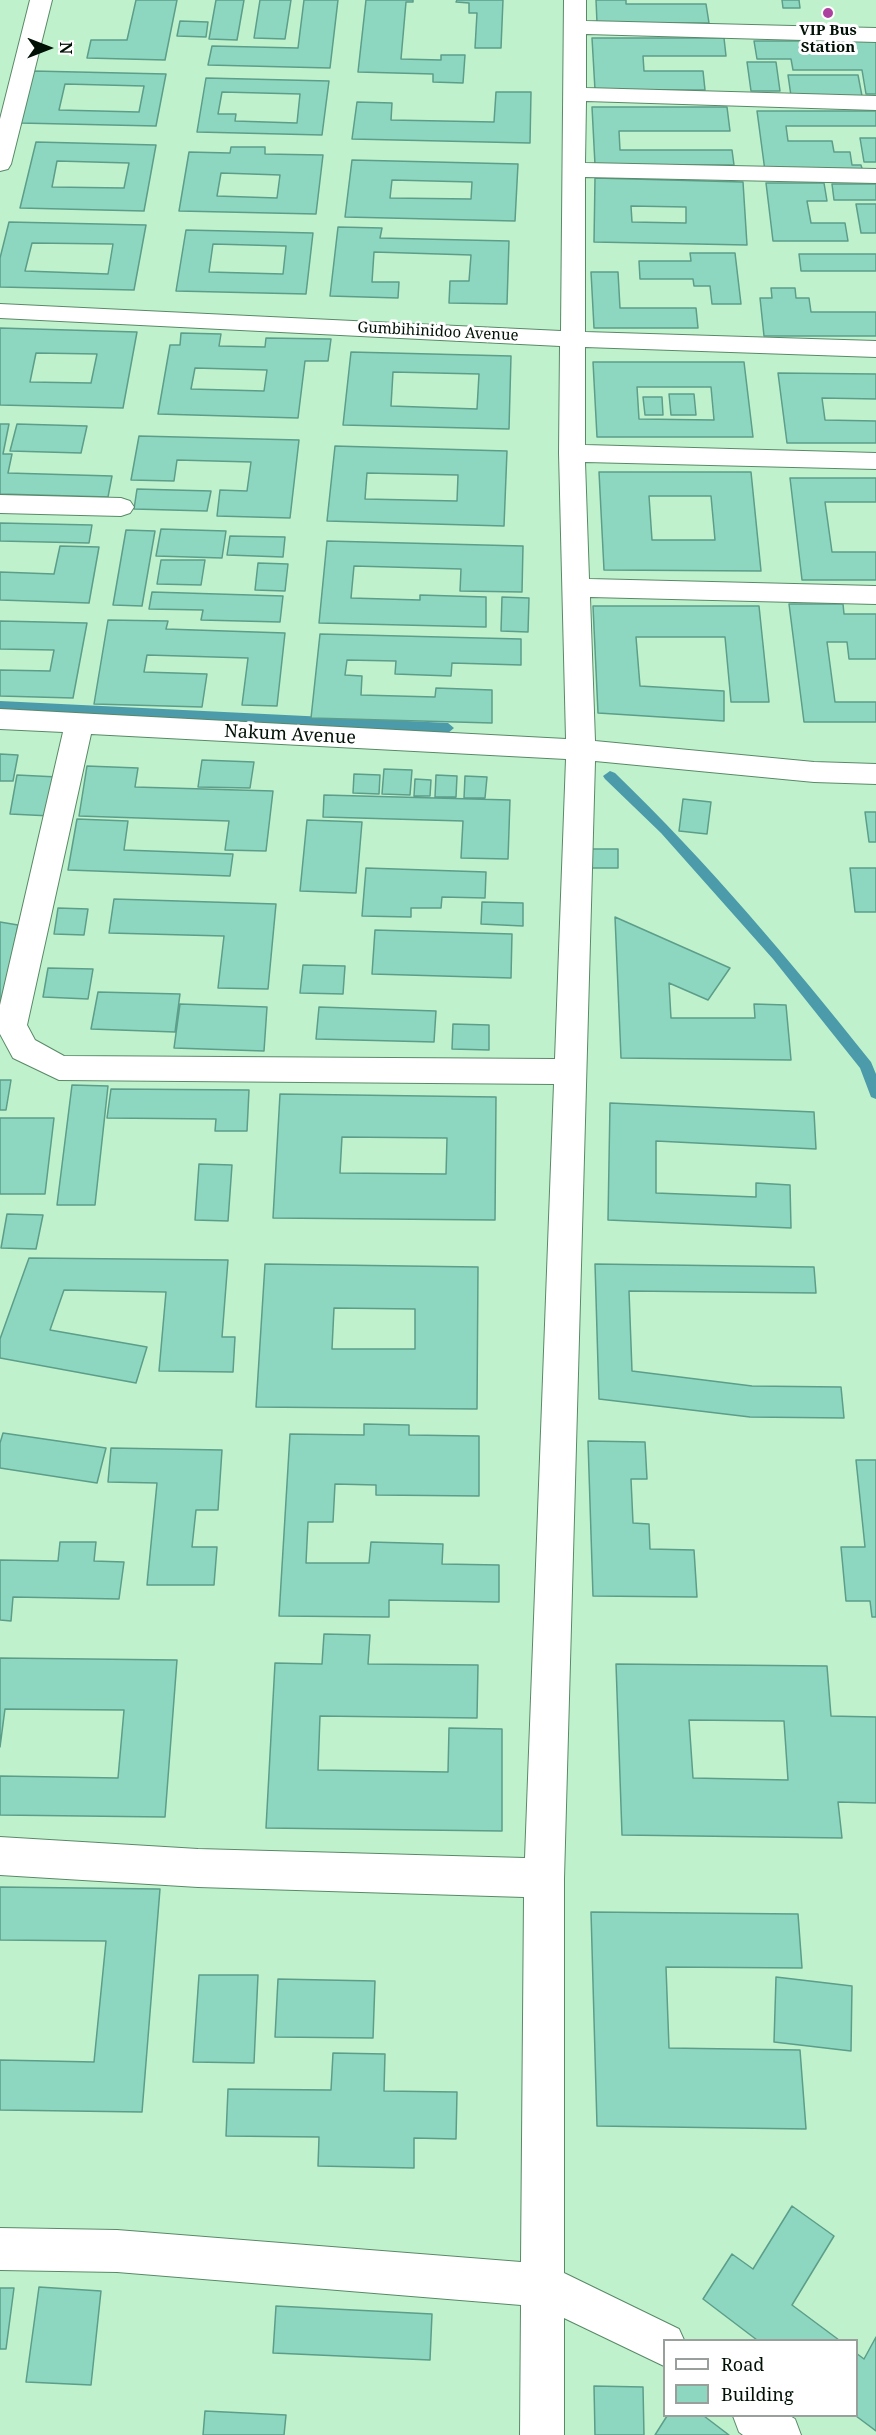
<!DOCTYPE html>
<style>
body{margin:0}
#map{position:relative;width:876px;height:2435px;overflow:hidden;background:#bff2cc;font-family:"Noto Serif",serif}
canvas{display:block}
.legend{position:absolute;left:663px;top:2339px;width:195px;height:78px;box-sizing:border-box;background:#fff;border:2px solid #99a09b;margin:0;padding:8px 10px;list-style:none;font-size:18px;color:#011105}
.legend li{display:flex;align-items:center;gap:12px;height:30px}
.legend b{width:30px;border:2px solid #99a09b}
.north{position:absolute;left:18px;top:18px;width:60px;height:60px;-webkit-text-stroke:4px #fff;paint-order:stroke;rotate:90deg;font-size:16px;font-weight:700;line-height:24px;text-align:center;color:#011105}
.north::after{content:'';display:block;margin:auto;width:21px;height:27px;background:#011105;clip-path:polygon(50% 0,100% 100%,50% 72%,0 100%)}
</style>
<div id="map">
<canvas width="876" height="2435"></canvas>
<ul class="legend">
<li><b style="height:8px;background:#fff"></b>Road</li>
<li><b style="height:16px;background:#8dd6bf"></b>Building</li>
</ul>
<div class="north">N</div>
</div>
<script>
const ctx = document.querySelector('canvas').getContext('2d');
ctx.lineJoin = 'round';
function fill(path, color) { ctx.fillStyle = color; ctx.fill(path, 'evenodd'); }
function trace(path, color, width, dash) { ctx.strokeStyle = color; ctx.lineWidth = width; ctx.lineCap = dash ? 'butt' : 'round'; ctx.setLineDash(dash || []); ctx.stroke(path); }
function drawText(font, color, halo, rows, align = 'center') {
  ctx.font = font + ' "Noto Serif",serif'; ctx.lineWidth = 6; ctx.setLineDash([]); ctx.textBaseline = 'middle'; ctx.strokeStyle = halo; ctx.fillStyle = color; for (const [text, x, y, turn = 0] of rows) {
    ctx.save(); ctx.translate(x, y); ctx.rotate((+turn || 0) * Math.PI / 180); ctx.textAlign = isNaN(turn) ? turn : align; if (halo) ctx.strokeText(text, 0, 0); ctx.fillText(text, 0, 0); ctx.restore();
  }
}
fill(new Path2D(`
 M0,701L448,723L454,728L448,733L0,709Z
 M610,771L615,773C708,863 790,960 871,1062L876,1074V1099L871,1097L860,1068L773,959L661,833L605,779L603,776Z`), '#4c9baa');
const building = new Path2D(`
 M136,0H177L165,60L87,58L91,40H127Z
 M216,0H244L237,40L209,39Z
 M260,0H291L285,39L254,38Z
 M304,0H338L330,68L208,65L212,46L298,48Z
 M366,0H413V2H406L401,59L441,60V55H465L463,83L433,82V74L358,72Z
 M457,0H503L501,48H475L477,13H469V3L456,2Z
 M596,0H626V4H706L709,23H597Z
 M782,0H799L800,8H783Z
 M180,21L208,22L206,37L177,36Z
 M592,38H724L726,56H643L644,71H703L705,90H595Z
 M754,41H876V94H866L862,70H793L791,59H757Z
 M747,62H776L780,91H751Z
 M33,71L166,74L156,126L19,123ZM65,84L144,86L139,112L59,110Z
 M788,75H858L862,96H791Z
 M206,78L329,81L322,135L197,132ZM222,92L300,94L297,123L235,121L236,114H218Z
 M496,92H531L530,143L352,139L357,102L392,103L391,120L494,122Z
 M592,107H727L730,131H619L620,150H732L734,165H595Z
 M757,111H876V126H786L788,141H832L834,152H850L852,165H861L863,172L765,171Z
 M860,138H876V162H864Z
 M36,142L156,145L144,211L20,208ZM57,161L129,163L124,188L52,187Z
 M231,147H265V154L323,155L316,214L179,211L189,152L230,153ZM221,173L280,175L277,198L217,196Z
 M352,160L518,164L515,221L345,217ZM392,180L472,182L471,199L390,198Z
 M595,178L743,182L747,245L594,242ZM631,206L686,207V223L632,222Z
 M766,183H824L827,201H807L811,223H845L848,241H773Z
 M832,184H876V200H834Z
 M856,204H876V233H861Z
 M9,222L146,225L134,290L0,287V258ZM32,243L113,244L108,274L25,271Z
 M338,227L382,228L380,238L509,241L507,304L449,303L450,281H469L471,255L374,252L372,282H399L398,298L330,296Z
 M186,230L313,233L306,294L176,291ZM213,244L286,246L283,274L209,272Z
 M690,253H735L741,304H712L710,286H694L693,279H640L639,261H691Z
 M799,254H876V271H801Z
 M591,272H618L620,308H696L698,328H594Z
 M771,288H795L796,298H809L811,312H876V336H764L760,298H772Z
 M0,328L137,332L123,408L0,405ZM36,353L97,354L91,383L30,382Z
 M181,333L221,334L219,346L265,347L266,338L331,339L328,361H305L298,418L158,414L170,345H180ZM195,368L267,370L264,391L191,389Z
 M351,352L511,356L509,429L343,425ZM393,372L479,374L477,409L391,406Z
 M593,362H744L753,437H597ZM637,387H711L714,420L639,419Z
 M778,373L876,374V399L822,398L825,420L876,421V443H787Z
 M669,394H694L696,415H671Z
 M643,397H662L663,415H645Z
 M0,424H9L3,454H12L8,473L112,476L108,497L0,494Z
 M17,424L87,426L81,453L10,451Z
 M139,436L299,440L290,518L217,516L220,490L247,491L251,462L177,460L174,481L131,480Z
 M335,446L507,451L504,526L327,521ZM367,473L458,475L457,501L365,499Z
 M599,472H751L761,571L604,570ZM649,496H711L715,540H652Z
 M790,478H876V502H825L832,552H876V580H802Z
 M137,489L211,491L207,511L134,509Z
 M0,523L92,525L89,543L0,541Z
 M161,529L226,531L222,558L156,556Z
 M126,530L155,531L142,606L113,605Z
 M230,536L285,537L283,557L227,555Z
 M327,541L523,546L522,592L460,591L461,569L354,566L351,598L420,600V595L486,597V627L319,623Z
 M60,546L99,547L89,603L0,600V572L54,574Z
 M161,560H205L201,585L157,584Z
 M258,563L288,564L285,591L255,590Z
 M152,592L283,596L280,622L201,620L203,610L149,609Z
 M502,597L529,598L528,632L501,631Z
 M789,604H843L844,614H876V659H849L847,642H827L835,702H876V722H804Z
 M593,606H759L769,702H731L725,637H636L640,686L724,691V721L598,713Z
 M108,620L168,621L166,629L285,633L277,706L242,705L248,658L147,655L144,672L207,674L202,707L94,704Z
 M0,621L87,623L73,698L0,696V670L50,671L54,650L0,649Z
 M320,634L521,639V665L452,663L451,676L395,674L396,661L347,660L345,675L362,676L361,695L435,697L436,688L492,690V723L311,718Z
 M0,754L18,755L13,781H0Z
 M202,760L254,762L250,788L198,787Z
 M87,766L138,768L135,787L273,791L266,851L225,850L229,821L79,816Z
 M384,769L412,770L410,795L382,794Z
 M354,774L380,775L379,794L353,793Z
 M17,775L58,777L51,816L10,814Z
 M436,775L457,776L456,797H435Z
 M465,776L487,777L485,798H464Z
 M415,779L431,780L430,796H414Z
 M324,795L510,800L508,859L461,858L463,821L323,817Z
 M683,799L711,802L707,834L679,831Z
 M865,812H876V842H869Z
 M77,819L128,821L124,850L233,854L230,876L68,870Z
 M307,820L362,822L356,893L300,891Z
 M592,849H618V868H592Z
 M366,868L486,872L485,898L442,897L441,908H411V917L362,916Z
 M850,868H876V912H855Z
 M114,899L276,904L268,989L218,988L224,936L109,933Z
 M482,902L523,903V926L481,924Z
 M58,908L88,909L84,935L54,934Z
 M615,917L730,968L708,1000L669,983L671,1018H755L754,1004L786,1005L791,1060L621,1058Z
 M0,922L18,925L0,1022Z
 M375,930L512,934L511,978L372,974Z
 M303,965L345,966L343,994L300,993Z
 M48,968L93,969L88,999L43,997Z
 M98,992L180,994L175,1032L91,1029Z
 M180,1004L267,1007L264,1051L174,1048Z
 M319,1007L436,1011L434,1042L316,1039Z
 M453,1024L489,1025V1050L452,1049Z
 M0,1080H11L6,1110H0Z
 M72,1085L108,1086L95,1205H57Z
 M111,1089L249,1090L247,1131H215L216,1119L107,1118Z
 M280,1094L496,1097L495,1220L273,1218ZM342,1137L447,1138L446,1174L340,1173Z
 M610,1103L814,1112L816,1149L656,1141V1193L756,1197V1183L790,1185L791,1228L608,1220Z
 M0,1118H54L45,1194H0Z
 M199,1164L232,1165L228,1221L195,1220Z
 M7,1214L43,1215L36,1249L1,1248Z
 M29,1258L228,1260L222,1337H235L233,1372L159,1371L166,1292L64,1290L50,1330L147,1347L136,1383L0,1358V1339Z
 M265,1264L478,1267L477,1409L256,1407ZM334,1308L415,1309V1349H332Z
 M595,1264L814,1267L816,1293L629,1291L632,1371L752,1386L841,1387L844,1418L750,1417L599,1399Z
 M364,1424L409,1425V1435L479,1436V1496L376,1495V1485L335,1484L333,1522H308L306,1563H369L371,1542L443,1544L442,1564L499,1565V1602L389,1600V1617L279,1616L290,1434L364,1435Z
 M3,1433L106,1448L97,1483L0,1468V1443Z
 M588,1441L645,1442L647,1479H631L633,1523L649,1524L650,1549L694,1550L697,1597L593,1596Z
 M111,1448L222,1450L218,1510H196L192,1547H217L214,1585H147L157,1483L108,1482Z
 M856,1460H876V1617H872L870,1601H846L841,1547H865Z
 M60,1542H96L94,1561L124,1562L119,1599L13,1597L11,1621L0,1620V1560L58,1561Z
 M324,1634L370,1635L368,1664L478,1665L477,1718L320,1716L318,1770L448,1772L449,1728L502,1729V1831L266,1828L275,1663L322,1664Z
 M0,1658L177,1660L165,1817L0,1815V1776L118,1778L124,1710L5,1709L0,1747Z
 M616,1664L827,1666L831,1716L876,1717V1803L838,1802L842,1838L622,1835ZM689,1720L784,1721L788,1780L693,1778Z
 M0,1887L160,1889L142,2112L0,2110V2060L94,2062L106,1941L0,1940Z
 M591,1912L798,1914L802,1968L666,1967L669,2048L800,2050L806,2129L597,2126Z
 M199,1975H258L254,2063L193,2062Z
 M776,1977L852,1986L851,2051L774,2042Z
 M278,1979L375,1981L373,2038L275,2037Z
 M333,2053L385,2054L384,2091L457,2092L456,2139L414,2138V2168L318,2166L319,2137L226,2136L228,2089L331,2090Z
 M792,2206L834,2236L792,2305L839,2340H757L703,2299L732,2254L753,2269Z
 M39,2287L101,2291L91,2385L26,2382Z
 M0,2288H14L6,2349H0Z
 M276,2306L432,2314L430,2360L273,2353Z
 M876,2337V2431L856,2416V2353L864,2359Z
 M594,2386L643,2387L644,2435H595Z
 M205,2411L286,2415L284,2435H203Z
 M667,2416H704L729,2435H655Z`);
fill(building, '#8dd6bf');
trace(building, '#5c9e8a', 1.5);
const street = new Path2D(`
 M30,0H52L11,164L8,169L0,171V119Z
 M564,0H586V21L876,28V42L586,34V88L876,96V110L586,101L585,163L876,169V183L585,177V332L876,341V357L585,347V445L876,453V469L585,462L589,579L876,586V604L590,597L595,741L814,762L876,764V784L814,782L595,761L564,1878V2273L679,2329L684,2340H664V2366L564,2318V2435H520L521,2305L117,2272L0,2270V2228L117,2230L521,2262L524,1897L198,1887L0,1875V1837L198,1849L525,1858L554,1084L59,1080L13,1058L0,1034V1005L63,732L0,729V709L566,739L559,453L560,346L0,318V304L561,331ZM91,734L566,759L555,1059L64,1056L35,1040L27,1025Z
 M0,495L121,498L130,501L134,507L130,513L121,516L0,513Z
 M733,2416H790L795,2419L801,2435H743L739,2432Z`);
trace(street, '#598967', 2);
fill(street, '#fff');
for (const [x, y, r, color] of [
 [828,13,6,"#ac41a0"]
]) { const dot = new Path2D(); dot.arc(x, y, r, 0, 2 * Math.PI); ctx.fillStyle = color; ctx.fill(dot); trace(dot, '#fff', 2); }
drawText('bold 15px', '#011105', '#fff', [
 ["VIP Bus",828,31],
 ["Station",828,48]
]);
drawText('15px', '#011105', '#fff', [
 ["Gumbihinidoo Avenue",438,332,3]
]);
drawText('18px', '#011105', '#fff', [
 ["Nakum Avenue",290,735,3]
]);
</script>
